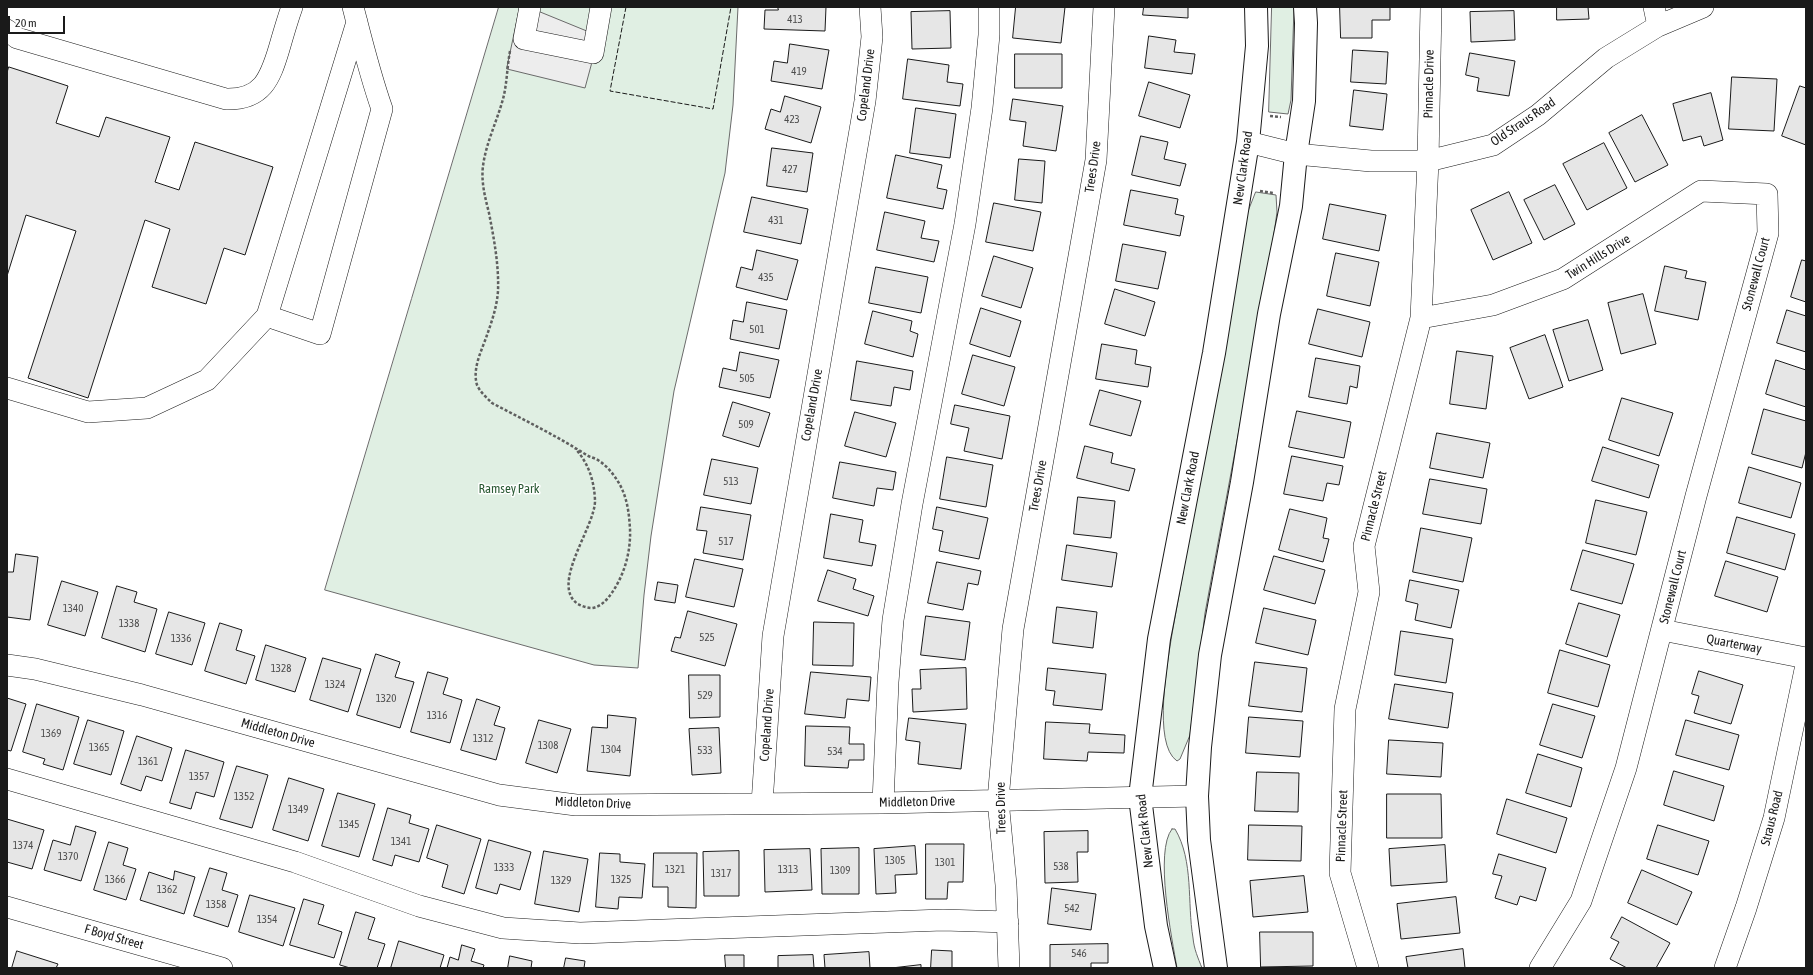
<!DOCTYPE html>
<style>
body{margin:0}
#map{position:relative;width:1813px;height:975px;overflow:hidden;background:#fff;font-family:"Asap Condensed",sans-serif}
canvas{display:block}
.frame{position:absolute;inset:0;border:8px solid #1a1a1a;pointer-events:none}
.scale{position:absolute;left:8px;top:16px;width:57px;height:18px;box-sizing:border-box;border:2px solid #1a1a1a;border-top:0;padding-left:5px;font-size:12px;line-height:14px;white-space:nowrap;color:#1a1a1a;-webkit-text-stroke:3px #fff;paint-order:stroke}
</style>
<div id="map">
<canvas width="1813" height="975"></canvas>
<div class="frame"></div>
<div class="scale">20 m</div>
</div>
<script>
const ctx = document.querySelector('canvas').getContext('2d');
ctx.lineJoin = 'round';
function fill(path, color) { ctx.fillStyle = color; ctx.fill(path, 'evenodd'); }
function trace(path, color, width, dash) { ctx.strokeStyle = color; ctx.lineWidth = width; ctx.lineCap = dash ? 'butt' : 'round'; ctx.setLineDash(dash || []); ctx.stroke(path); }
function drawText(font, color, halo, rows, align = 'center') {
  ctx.font = font + ' "Asap Condensed",sans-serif'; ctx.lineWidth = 3; ctx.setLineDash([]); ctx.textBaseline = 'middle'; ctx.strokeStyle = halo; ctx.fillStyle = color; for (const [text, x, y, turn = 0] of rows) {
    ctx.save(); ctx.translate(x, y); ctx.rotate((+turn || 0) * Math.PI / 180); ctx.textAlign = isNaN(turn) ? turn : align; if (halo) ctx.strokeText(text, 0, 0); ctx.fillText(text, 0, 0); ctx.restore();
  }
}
const green = new Path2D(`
 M499,7H738L733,105L725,173L674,391L651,536L644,595L638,668L594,665L325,590Z
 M1272,7H1294L1291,100L1288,114L1269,112Z
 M1256,192L1276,195L1277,212L1270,263L1205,613L1190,735L1180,759L1177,761C1152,744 1168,660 1172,634L1247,214Z
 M1172,829H1175C1194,861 1187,903 1193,938C1194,949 1198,958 1202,968H1177C1172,939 1154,851 1172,829Z`);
fill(green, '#e0efe3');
trace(green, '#6a6a6a', 1);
const parking = new Path2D(`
 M520,7H528L599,36L585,88L507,69Z`);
fill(parking, '#ededed');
trace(parking, '#6a6a6a', 1);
const building = new Path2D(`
 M778,7H826L825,31L764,29L765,10H778Z
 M1016,7H1065L1061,43L1013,38Z
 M1144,7H1188V18L1143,15Z
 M1340,7H1390V20H1372V38H1341Z
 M1557,7H1588L1589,19L1557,20Z
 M950,11L951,48L912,49L911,12Z
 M1514,11L1515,40L1471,42L1470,12Z
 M1149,36L1176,40L1174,52L1195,54L1192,74L1145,68Z
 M790,44L829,50L822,89L771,81L774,61L787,63Z
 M1353,50L1388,52L1386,84L1351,82Z
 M1470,53L1515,61L1509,96L1477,91L1479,78L1466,75Z
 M1015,54H1062V88H1015Z
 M908,59L949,65L947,82L963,84L960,106L903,99Z
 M9,67L68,86L56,123L99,137L106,117L170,137L155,182L179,190L195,142L273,167L245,255L224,248L206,304L152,287L170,229L145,220L88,398L28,378L76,231L26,215L7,276V73Z
 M1732,77L1777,79L1774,131L1729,129Z
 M1149,82L1190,95L1180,128L1139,116Z
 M1800,86L1806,88V145L1782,136Z
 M1354,90L1387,94L1383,130L1350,126Z
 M1711,93L1723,140L1704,146L1701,136L1683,141L1673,104Z
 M785,96L821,107L811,143L765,129L771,109L780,112Z
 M1013,99L1063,106L1056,151L1023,146L1026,122L1010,120Z
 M916,108L956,114L950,158L910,153Z
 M1642,115L1668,165L1635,182L1609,133Z
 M1141,136L1168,142L1164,159L1186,164L1180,186L1132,175Z
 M1604,143L1627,188L1587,210L1563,164Z
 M772,148L813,153L807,192L767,186Z
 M896,155L942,165L937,188L947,190L943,209L887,198Z
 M1019,159L1045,161L1042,203L1015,200Z
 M1555,185L1575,224L1544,240L1524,200Z
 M1131,190L1178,199L1175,214L1184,216L1180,236L1124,225Z
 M1509,192L1532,243L1493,260L1471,210Z
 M752,197L808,209L801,244L744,232Z
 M994,203L1041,212L1033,251L986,242Z
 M1330,204L1386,215L1379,251L1323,239Z
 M885,212L925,221L921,238L939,241L934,262L877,250Z
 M1123,244L1166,252L1158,289L1116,281Z
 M757,250L798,260L787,300L736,287L741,267L752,270Z
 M1336,253L1379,262L1370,306L1327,296Z
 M994,256L1033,268L1021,308L982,296Z
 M1802,260L1806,261V302L1791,297Z
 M1665,266L1687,271L1685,278L1706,282L1698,320L1655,311Z
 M876,267L928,277L921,313L869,303Z
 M1115,289L1155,302L1145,336L1105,324Z
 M1643,294L1656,344L1621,354L1608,303Z
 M747,302L787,310L779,349L730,339L733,320L743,322Z
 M981,308L1021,321L1010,357L970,344Z
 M1318,309L1370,322L1362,357L1309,344Z
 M1787,310L1806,316V352L1777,343Z
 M873,311L912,321L910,331L918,334L913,357L865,344Z
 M1588,320L1603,370L1569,381L1553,330Z
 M1545,335L1563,387L1529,399L1510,348Z
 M1102,344L1137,350L1135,364L1151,367L1148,387L1096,379Z
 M1457,351L1493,356L1486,409L1450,404Z
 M740,352L779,360L770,398L719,387L723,368L736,371Z
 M973,355L1015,367L1004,406L962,394Z
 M1316,358L1360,366L1357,388L1350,386L1347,404L1309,397Z
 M1776,360L1806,370V407L1766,394Z
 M857,361L913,371L910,390L894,387L891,406L851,400Z
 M1100,390L1141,401L1131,436L1090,425Z
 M1622,398L1673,413L1659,456L1609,440Z
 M733,402L770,413L759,447L723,436Z
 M955,405L1010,416L1002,459L964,451L969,428L951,424Z
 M1764,409L1806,421V452L1802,468L1752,454Z
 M1297,411L1351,422L1344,458L1289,447Z
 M855,412L896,423L886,457L845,446Z
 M1437,433L1490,443L1483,478L1430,468Z
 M1085,446L1113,453L1111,463L1135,469L1129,491L1077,478Z
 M1603,447L1659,465L1649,498L1592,481Z
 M1292,456L1343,466L1339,485L1327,483L1323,501L1284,494Z
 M947,457L993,465L986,507L940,499Z
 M712,459L758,468L751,504L704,495Z
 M840,462L896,472L893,490L877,488L874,506L833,498Z
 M1749,467L1801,483L1791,518L1739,503Z
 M1430,479L1487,489L1481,524L1423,514Z
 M1078,497L1115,501L1111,538L1074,534Z
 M1596,500L1647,512L1636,555L1586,543Z
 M701,507L751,515L743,560L703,553L707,531L697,530Z
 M937,507L988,518L979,559L939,551L943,531L933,529Z
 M1290,509L1327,518L1323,538L1329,539L1323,562L1279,550Z
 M831,514L863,520L859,542L876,545L872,566L824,558Z
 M1737,517L1795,534L1785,570L1727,553Z
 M1421,528L1472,538L1463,582L1413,572Z
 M1067,545L1117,553L1112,587L1062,580Z
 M1583,550L1634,564L1622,604L1571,590Z
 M16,554L38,557L30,620L7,617V572H13Z
 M1274,556L1325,570L1315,604L1264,590Z
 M695,559L743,569L734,607L686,597Z
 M1726,561L1778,577L1767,612L1715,596Z
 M937,562L981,571L978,585L968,583L963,610L928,603Z
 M828,570L856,579L853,589L874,596L868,616L818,601Z
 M1410,580L1459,590L1451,628L1415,620L1418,604L1406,601Z
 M62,581L98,592L85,636L48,625Z
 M658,582L678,585L675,603L655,600Z
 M117,586L137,592L134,602L157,609L145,652L102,638Z
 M1579,603L1620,615L1607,657L1566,644Z
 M1057,607L1097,612L1093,648L1053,643Z
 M1264,608L1316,620L1308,655L1256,643Z
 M688,611L737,624L725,666L671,651L675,637L680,638Z
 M169,612L205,623L192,665L156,654Z
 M926,616L970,622L965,660L921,655Z
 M814,622L854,623L853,666L813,665Z
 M220,623L242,630L236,650L255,656L246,684L205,671Z
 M1401,631L1453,639L1446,683L1395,675Z
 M266,645L306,658L295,692L256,680Z
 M1560,650L1610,665L1598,707L1548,693Z
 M376,654L400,662L395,677L414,682L400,728L357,715Z
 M323,658L361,669L348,712L310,700Z
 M1255,662L1307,668L1302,712L1249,706Z
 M966,668L967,709L913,712L912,689H921L920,670Z
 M1048,668L1106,674L1102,710L1053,705L1055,691L1046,690Z
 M1699,671L1743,685L1731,724L1694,713L1699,696L1692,694Z
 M428,672L448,678L443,694L462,700L450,743L411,732Z
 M811,672L871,677L869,701L847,699L845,718L805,714Z
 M689,675H720V717L690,718Z
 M1395,684L1453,693L1448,728L1389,719Z
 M7,698L26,704L11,751L7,750Z
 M477,699L500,707L494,725L505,728L496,760L461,750Z
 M37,704L79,717L63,770L43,764L45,759L23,752Z
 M1553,704L1595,716L1582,758L1540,745Z
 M608,715L636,718L630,776L587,771L592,727L607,728Z
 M1249,717L1303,721L1300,757L1246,753Z
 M909,718L966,724L961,769L918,764L920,742L906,740Z
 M88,720L124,731L111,775L74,764Z
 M539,720L571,729L557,773L526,763Z
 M1686,720L1739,735L1729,770L1676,755Z
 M1046,722L1090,724L1089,733L1125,735L1124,753L1088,752L1087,761L1044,759Z
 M806,726L850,727L849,744H864V760H849L848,768L805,766Z
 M719,728L721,773L692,775L689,729Z
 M137,736L172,748L162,781L146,776L141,791L121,784Z
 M1389,740L1443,743L1441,777L1387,774Z
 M186,750L224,762L214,797L196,792L191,809L170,803Z
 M1538,754L1582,768L1571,807L1526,793Z
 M237,766L268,775L252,828L220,819Z
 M1674,771L1724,786L1714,821L1664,805Z
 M1257,772L1299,773L1298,812L1255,811Z
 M289,778L324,789L308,841L273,830Z
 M338,793L375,804L359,857L322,846Z
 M1387,794H1441L1442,838H1387Z
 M1507,799L1567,818L1556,853L1497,834Z
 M388,808L411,815L409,823L429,829L419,862L395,855L392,866L373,860Z
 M7,819L44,830L32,869L7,862Z
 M437,825L481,839L464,894L442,887L448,865L427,858Z
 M1249,825L1302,826L1301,861L1248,860Z
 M1658,825L1709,841L1698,875L1647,859Z
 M76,826L96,832L81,881L44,870L53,840L70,845Z
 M1088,831V852H1077L1078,882L1045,883L1044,832Z
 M489,840L531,852L520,890L500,884L497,894L476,888Z
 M109,842L128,848L123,865L136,869L126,900L94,890Z
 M926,844H964L963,882H948L947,899H926Z
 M1445,845L1447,882L1391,886L1389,849Z
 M915,846L917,874L895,875L896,893L876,894L874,849Z
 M859,848V894H822L821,849Z
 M810,849L812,890L765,892L764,850Z
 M544,851L588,859L579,912L535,904Z
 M739,851V896H704L703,852Z
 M600,853L620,854V862L645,864L642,898L619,897L618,909L596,907Z
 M654,853H697L696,908L668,907V887H653Z
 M1499,854L1546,868L1536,901L1520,896L1517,905L1495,898L1502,876L1493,874Z
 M210,868L227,873L222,890L238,895L228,927L194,916Z
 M1642,870L1692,892L1677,925L1628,903Z
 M175,871L195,877L184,914L140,900L149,872L173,880Z
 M1304,876L1308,912L1253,917L1250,881Z
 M1052,888L1096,894L1091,930L1048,924Z
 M250,895L295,908L283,946L239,932Z
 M1456,897L1460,933L1401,939L1397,904Z
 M304,899L324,905L318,924L342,932L334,958L290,945Z
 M356,912L375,918L368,939L385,944L377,968H350L340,965Z
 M1622,917L1670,943L1656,968H1627L1610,959L1619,942L1611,938Z
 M1260,932H1313V966L1261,967Z
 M399,941L444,955L440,968H391Z
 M1108,944V963H1091V968H1050V945Z
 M462,945L475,949L471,961L484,965L483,968H447L450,957L458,960Z
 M1463,949L1465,968H1408L1406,957Z
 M932,950L952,951V968H931Z
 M17,951L58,964L56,968H12Z
 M869,952L870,968H825L824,955Z
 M725,955H744V968H726Z
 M813,955L814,968H778V956Z
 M510,956L532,961L531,968H508Z
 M566,958L585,961L584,968H564Z
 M921,965V968H892Z`);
fill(building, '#e6e6e6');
trace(building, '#1a1a1a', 1);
const minor = new Path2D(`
 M353,7C362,42 370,75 382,109L320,334L267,316L357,22
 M530,7L524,39L593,53L601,7
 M1654,7L1658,26
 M7,30L17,38L226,99C262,100 270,79 279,49C283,35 287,21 292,7
 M1248,142L1296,154L1371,161H1428L1493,145L1538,115L1606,58L1658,26L1703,7
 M1421,318L1493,305L1563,279L1701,191L1767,194L1768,233L1696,496L1626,768L1581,901L1540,968
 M7,388L88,412L147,408L207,380L267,316
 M1662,630L1806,658
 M7,665L35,669L142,695L499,795L576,805L883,803L1197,796
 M7,779L295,862L419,906L503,928L580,933L943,920L1008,922
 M883,803L888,682L893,620L912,504L965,224L982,108L989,35V7
 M762,804L773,636L865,101L872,37L870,7
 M7,907L222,968
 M1009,968L1006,885L998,800L1013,629L1096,160L1104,7
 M1368,968L1340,873L1345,709L1369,592L1364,546L1421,318L1428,161L1431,7
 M1725,968L1746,908L1774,818L1806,665`);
const major = new Path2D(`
 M1165,968L1156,926L1140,797L1159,639L1214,353L1248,142L1257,46L1256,7
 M1216,968L1199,840L1197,796L1200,747L1210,655L1242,482L1269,314L1291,206L1296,154L1304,101L1306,23L1305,7`);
trace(minor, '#1a1a1a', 22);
trace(major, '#1a1a1a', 24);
trace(new Path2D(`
 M510,51C507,67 507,84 503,99C497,121 486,143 483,166C481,182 485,197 489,213C494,239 499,265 498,291C497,306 492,321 487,335C482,350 472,368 477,385C480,392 487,398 492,403C524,420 555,435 585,454C589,457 592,457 596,459C604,463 612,472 617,480C627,495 629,512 630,529C631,552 624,576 611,594C606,601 600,607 592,608C587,608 582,606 578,604C549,585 596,526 595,500C594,479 588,463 575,448
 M1270,116L1281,117
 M1260,191L1273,193`), '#5f5f5f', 2.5, [3, 2]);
trace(minor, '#fff', 21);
trace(major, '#fff', 22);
trace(new Path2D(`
 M626,7L610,91L713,109L731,7`), '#1a1a1a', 1, [5, 2]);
drawText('11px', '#4d4d4d', null, [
 ["413",795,20],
 ["419",799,72],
 ["423",792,120],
 ["427",790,170],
 ["431",776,221],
 ["435",766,278],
 ["501",757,330],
 ["505",747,379],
 ["509",746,425],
 ["513",731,482],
 ["517",726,542],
 ["1340",73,609],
 ["1338",129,624],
 ["525",707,638],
 ["1336",181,639],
 ["1328",281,669],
 ["1324",335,685],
 ["529",705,696],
 ["1320",386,699],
 ["1316",437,716],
 ["1369",51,734],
 ["1312",483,739],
 ["1308",548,746],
 ["1365",99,748],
 ["1304",611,750],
 ["533",705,751],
 ["534",835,752],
 ["1361",148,762],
 ["1357",199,777],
 ["1352",244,797],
 ["1349",298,810],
 ["1345",349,825],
 ["1341",401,842],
 ["1374",23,846],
 ["1370",68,857],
 ["1305",895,861],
 ["1301",945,863],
 ["538",1061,867],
 ["1333",504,868],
 ["1321",675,870],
 ["1313",788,870],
 ["1309",840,871],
 ["1317",721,874],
 ["1366",115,880],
 ["1325",621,880],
 ["1329",561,881],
 ["1362",167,890],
 ["1358",216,905],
 ["542",1072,909],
 ["1354",267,920],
 ["546",1079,954]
]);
drawText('13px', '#1a1a1a', '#fff', [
 ["Pinnacle Drive",1429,84,-89],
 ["Copeland Drive",866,85,-83],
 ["Old Straus Road",1523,122,-34],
 ["Trees Drive",1093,167,-82],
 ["New Clark Road",1243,168,-82],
 ["Twin Hills Drive",1598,257,-32],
 ["Stonewall Court",1756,274,-75],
 ["Copeland Drive",812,405,-80],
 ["Trees Drive",1038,486,-80],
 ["New Clark Road",1188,488,-79],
 ["Pinnacle Street",1374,506,-76],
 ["Stonewall Court",1673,587,-76],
 ["Quarterway",1734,644,11],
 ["Copeland Drive",767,725,-86],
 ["Middleton Drive",278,733,16],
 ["Middleton Drive",917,802,-1],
 ["Middleton Drive",593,803,2],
 ["Trees Drive",1001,808,-91],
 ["Straus Road",1772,818,-76],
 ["Pinnacle Street",1342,826,-88],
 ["New Clark Road",1145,831,-96],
 ["F Boyd Street",114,937,16]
]);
drawText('13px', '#2b5a34', '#fff', [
 ["Ramsey Park",509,489]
]);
</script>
